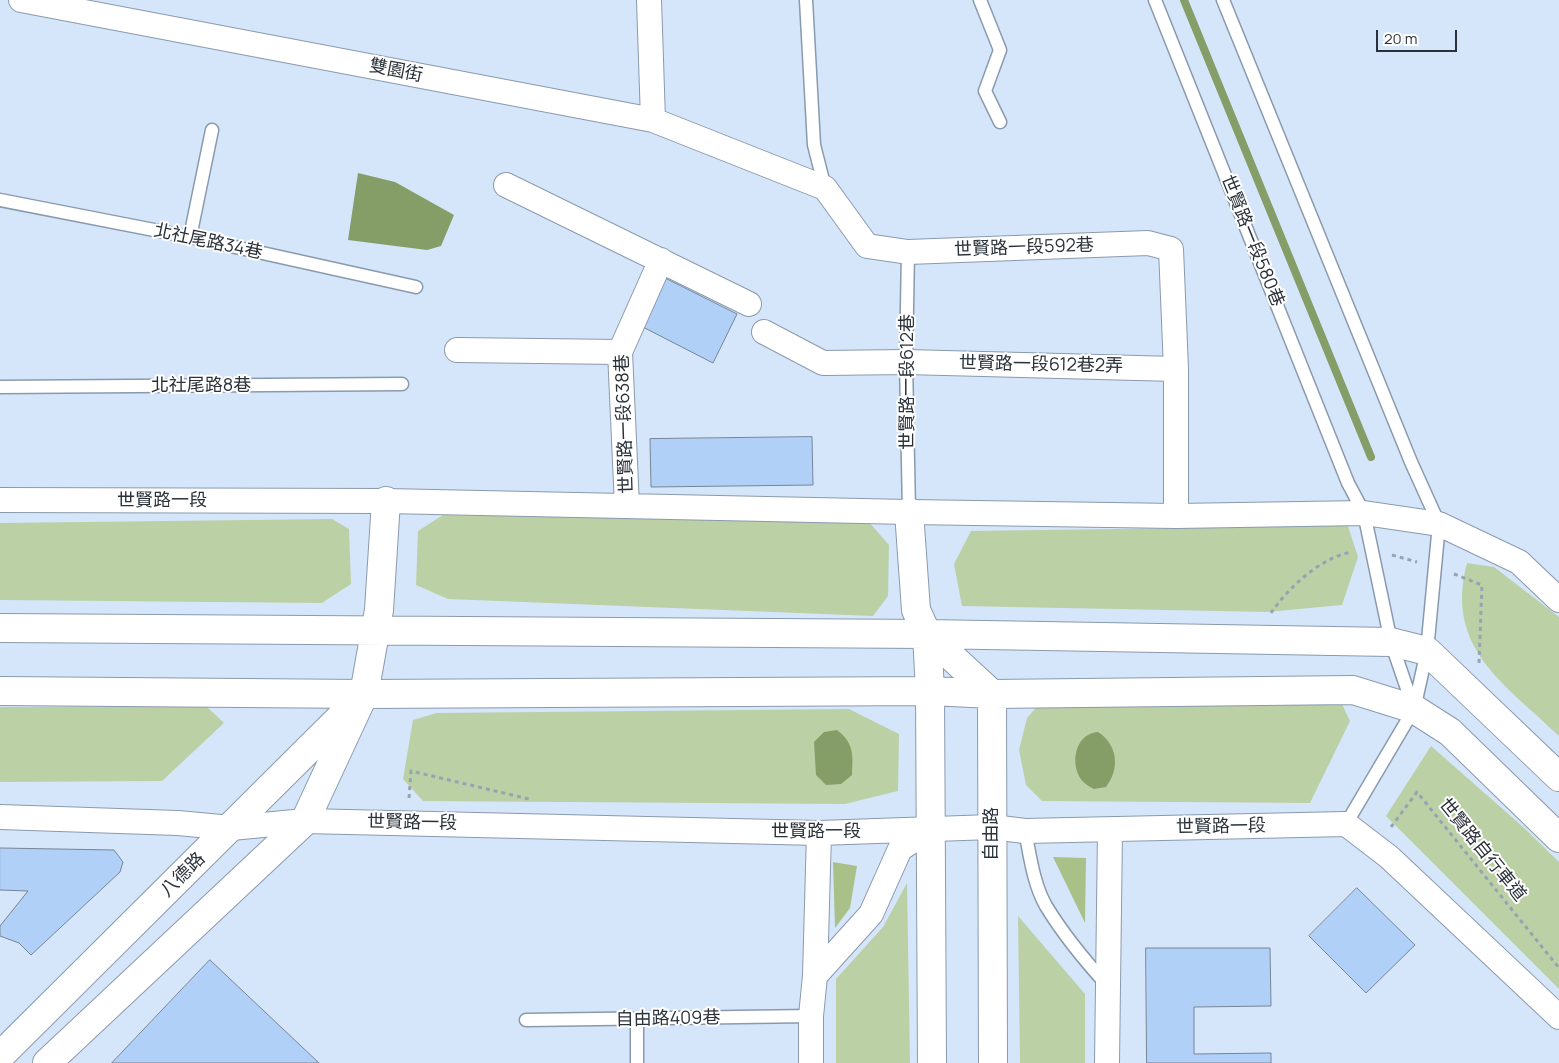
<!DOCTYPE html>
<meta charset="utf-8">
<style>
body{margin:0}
#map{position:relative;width:1559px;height:1063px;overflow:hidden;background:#d5e6fb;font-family:Manrope,sans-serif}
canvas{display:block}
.scale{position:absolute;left:1376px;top:30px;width:81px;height:22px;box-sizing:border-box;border:2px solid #2a3139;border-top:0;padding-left:6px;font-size:15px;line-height:18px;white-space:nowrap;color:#2a3139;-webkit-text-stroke:4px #fff;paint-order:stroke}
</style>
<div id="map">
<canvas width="1559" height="1063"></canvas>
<div class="scale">20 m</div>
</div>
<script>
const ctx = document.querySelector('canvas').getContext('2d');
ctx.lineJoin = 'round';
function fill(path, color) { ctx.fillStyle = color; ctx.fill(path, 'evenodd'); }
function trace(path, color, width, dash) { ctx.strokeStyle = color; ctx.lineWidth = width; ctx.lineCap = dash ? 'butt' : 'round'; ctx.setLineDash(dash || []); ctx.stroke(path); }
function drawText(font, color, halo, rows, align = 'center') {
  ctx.font = font + ' Manrope,"Noto Sans TC",sans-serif'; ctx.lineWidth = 4; ctx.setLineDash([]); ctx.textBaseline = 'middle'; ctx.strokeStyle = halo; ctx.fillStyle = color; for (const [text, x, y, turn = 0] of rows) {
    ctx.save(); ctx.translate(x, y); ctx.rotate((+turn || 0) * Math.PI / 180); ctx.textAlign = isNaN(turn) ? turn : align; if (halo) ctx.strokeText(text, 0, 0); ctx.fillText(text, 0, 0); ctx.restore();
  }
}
fill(new Path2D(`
 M443,515L868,521L889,545L888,596L873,616L448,599L416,585L418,531Z
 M332,519L349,529L351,584L322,603L0,600V523Z
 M1347,523L1358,557L1342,605L1267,612L962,606L954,564L971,531L1187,528Z
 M1467,563L1494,567L1559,617V736C1505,684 1444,648 1467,563Z
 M1328,699L1342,704L1350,721L1310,803L1042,801L1026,785L1019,750L1027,718L1041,702Z
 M206,706L224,723L162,781L0,782V707Z
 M849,709L899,734L898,791L845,804L423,801L403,779L413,720L437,713Z
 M1431,746L1522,826L1559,862V989L1386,816Z
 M907,883L910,1063H836V979L883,927Z
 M1018,916L1085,994V1063H1020Z`), '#bcd0a5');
fill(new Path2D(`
 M1053,857L1086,858L1085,923Z
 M833,862L857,866L850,908L835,928Z`), '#a9c189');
fill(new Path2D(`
 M358,173L395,182L454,215L441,246L427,250L348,240Z
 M837,730C854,743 853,754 852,775L841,784L826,785L816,775L814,742L824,732Z
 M1098,732C1118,745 1120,769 1106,787L1094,789C1088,786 1082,782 1079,776C1070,758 1078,733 1098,732Z`), '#859d66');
trace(new Path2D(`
 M1184,0L1371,457`), '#859d66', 8);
const building = new Path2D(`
 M661,276L737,314L713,363L637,324Z
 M812,437L813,485L651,487L650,439Z
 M0,848L114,850L123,862L120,872L31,955L19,943L0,936V926L28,891L0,890Z
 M1357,888L1415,945L1366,993L1309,936Z
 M1146,948H1270L1271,1006L1194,1007V1054L1271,1053V1063H1147Z
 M210,960L319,1063H112Z`);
fill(building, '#b0d0f7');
trace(building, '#768597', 1);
const service = new Path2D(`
 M806,0L814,145L825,188
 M980,0L1000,50L985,91L1000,122
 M1155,0L1348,483L1364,513L1391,642L1414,709
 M1223,0L1411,462L1439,524L1427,651L1414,709L1346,824
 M0,200L190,237L416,287
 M190,237L212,130
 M908,252L906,362L909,512
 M0,387L402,384
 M1025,831C1030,855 1033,883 1046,906C1063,934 1086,962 1108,986
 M526,1020L811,1016
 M637,1020V1063`);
const minor = new Path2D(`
 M21,0L653,120L649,0
 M653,120L825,188L867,246L908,252L1148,243L1171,249L1176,369V516
 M506,185L749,304
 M764,332L823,363L906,362L1176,369
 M457,350L620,352
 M0,500L386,501L909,512L1176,516L1364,513L1439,524L1519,562L1559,600
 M627,506L620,352L661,260
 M0,817L178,823L231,828L305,821L819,833L992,827L1025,831L1346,824L1389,857L1559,1017
 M815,976L871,914L900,849L931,829
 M811,1063V1016L815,976L819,833
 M1107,1063L1110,830`);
const tertiary = new Path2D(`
 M909,512L916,610L927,634L930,691L932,1063
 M0,628L927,634L1391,642L1427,651L1559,777
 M927,634L992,694L993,1063
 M0,691L364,694L930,691L992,694L1353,690L1414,709L1450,732L1559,838
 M0,1056L351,707
 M47,1063L305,821L364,694L379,610L386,501`);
trace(service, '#8a9aad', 15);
trace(minor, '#8a9aad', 26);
trace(tertiary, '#8a9aad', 30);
trace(new Path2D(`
 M1392,555L1417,562
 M1454,574L1482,585L1479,663
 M1271,613C1288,588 1321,557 1352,552
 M409,798L411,771L529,799
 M1391,827L1417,792L1559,968`), '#96a3b3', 3, [4, 4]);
trace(service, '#fff', 12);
trace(minor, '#fff', 24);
trace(tertiary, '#fff', 28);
drawText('18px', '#2a3139', '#fff', [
 ["雙園街",396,71,11],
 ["世賢路一段580巷",1252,241,68],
 ["北社尾路34巷",208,242,12],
 ["世賢路一段592巷",1024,248,-2],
 ["世賢路一段612巷2弄",1041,365,1],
 ["世賢路一段612巷",908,382,-90],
 ["北社尾路8巷",201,386],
 ["世賢路一段638巷",625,424,-92],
 ["世賢路一段",162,501],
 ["世賢路一段",412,823,1],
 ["世賢路一段",1221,827,-1],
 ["世賢路一段",816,832],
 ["自由路",992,834,-90],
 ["世賢路自行車道",1482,850,51],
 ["八德路",183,875,-45],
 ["自由路409巷",668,1019,-1]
]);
</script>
